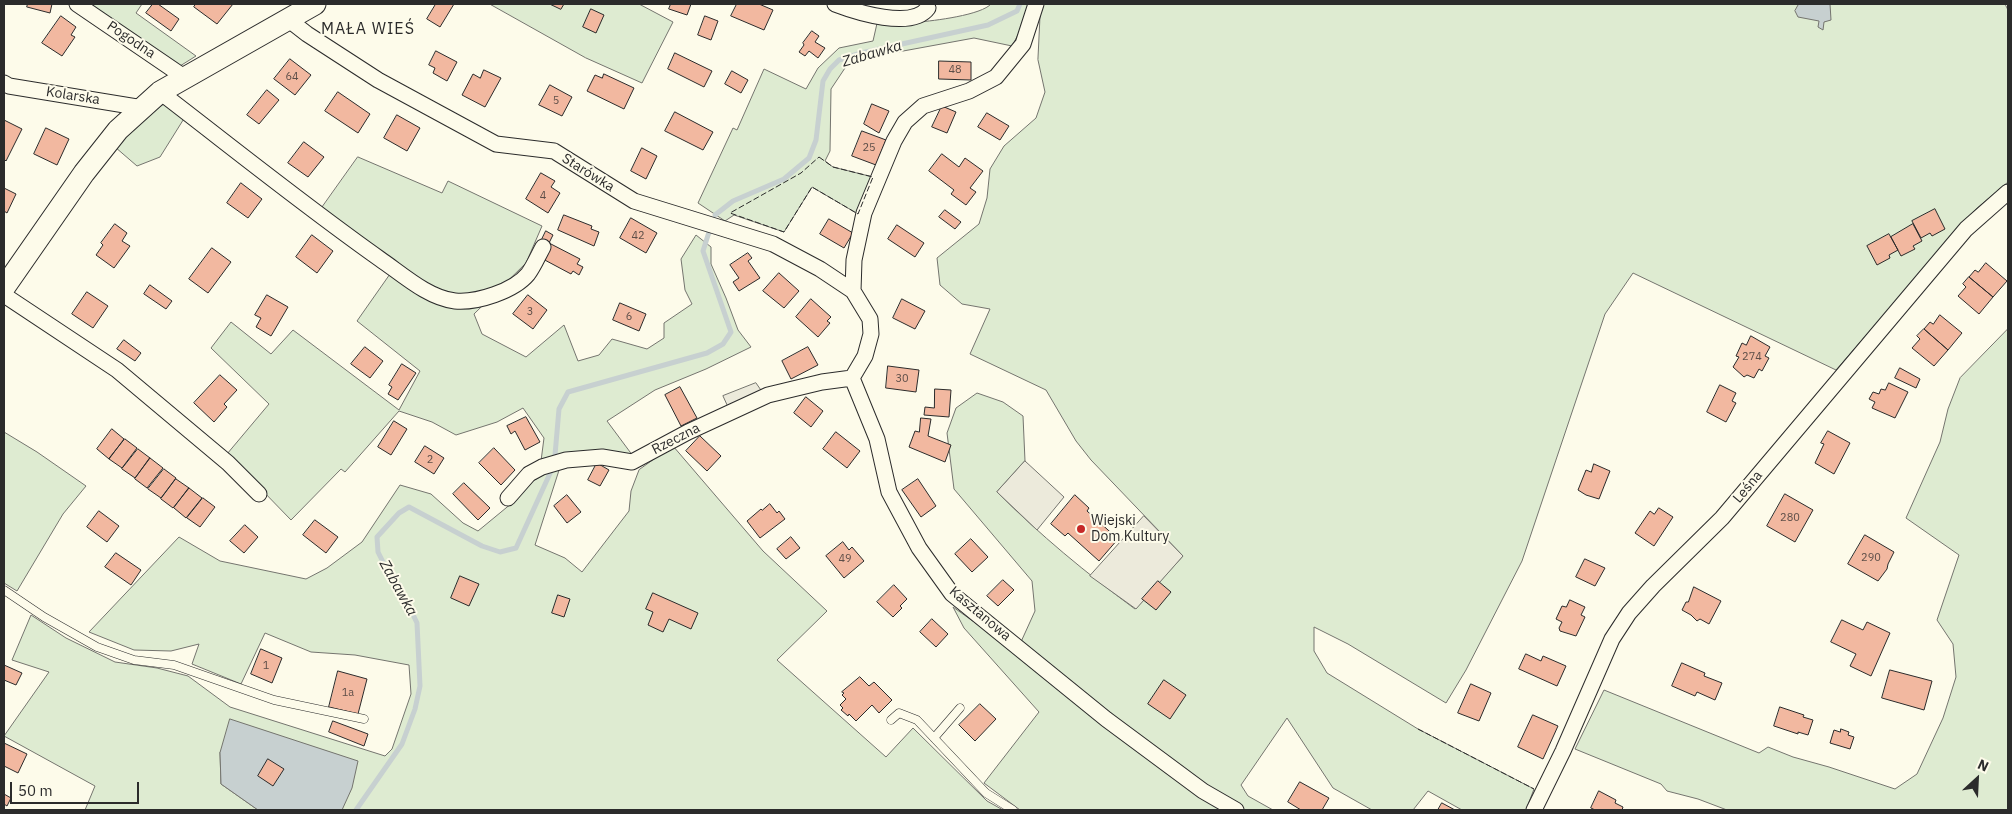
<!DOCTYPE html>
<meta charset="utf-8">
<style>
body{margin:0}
#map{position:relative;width:2012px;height:814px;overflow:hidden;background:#fdfbea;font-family:"IBM Plex Sans",sans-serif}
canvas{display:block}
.frame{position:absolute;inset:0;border:5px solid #2b2b2b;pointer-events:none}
.north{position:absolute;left:1952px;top:754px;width:50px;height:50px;-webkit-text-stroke:4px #fdfbea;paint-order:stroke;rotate:25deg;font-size:14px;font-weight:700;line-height:20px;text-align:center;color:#2b2b2b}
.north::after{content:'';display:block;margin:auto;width:18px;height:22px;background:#2b2b2b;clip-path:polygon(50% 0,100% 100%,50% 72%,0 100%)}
.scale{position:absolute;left:10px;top:782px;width:129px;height:22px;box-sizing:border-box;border:2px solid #2b2b2b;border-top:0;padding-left:6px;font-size:15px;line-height:18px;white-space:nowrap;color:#2b2b2b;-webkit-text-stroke:4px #fdfbea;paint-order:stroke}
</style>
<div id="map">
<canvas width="2012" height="814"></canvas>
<div class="frame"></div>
<div class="north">N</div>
<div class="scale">50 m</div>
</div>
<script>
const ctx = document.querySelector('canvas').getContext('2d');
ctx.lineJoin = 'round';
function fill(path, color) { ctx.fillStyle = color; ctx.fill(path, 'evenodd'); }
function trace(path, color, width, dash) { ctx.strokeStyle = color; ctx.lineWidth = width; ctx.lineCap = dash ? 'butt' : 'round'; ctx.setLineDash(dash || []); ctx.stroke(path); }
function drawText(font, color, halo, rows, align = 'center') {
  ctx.font = font + ' "IBM Plex Sans",sans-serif'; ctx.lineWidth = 4; ctx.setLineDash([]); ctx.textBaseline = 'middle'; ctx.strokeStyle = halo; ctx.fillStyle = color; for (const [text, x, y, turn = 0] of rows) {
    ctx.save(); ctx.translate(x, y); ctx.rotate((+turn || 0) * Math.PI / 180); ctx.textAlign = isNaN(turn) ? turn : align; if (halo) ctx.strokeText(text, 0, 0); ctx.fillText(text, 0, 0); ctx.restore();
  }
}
const green = new Path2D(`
 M88,4H142L136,13L196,56L180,66Z
 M490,4H639L673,22L642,83L586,58Z
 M991,4H1030L1026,20L1012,46L974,38L876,56L847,65L831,89L830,151L825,161L833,167L873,177L858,214L812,187L784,232L734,215L725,221L698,203L733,128L737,130L764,69L806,89L818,68L839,48L873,41L878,19C891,20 905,23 918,22C933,21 982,15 991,4Z
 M1041,4H2005L2008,10V182L1976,209L1836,370L1633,273L1605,314L1522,561L1466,670L1446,703L1348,644L1314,627V651L1327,673L1418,729L1534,789L1526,810H1462L1428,791L1413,810H1372L1333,788L1287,718L1241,785L1248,796L1273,810H1020L984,783L1039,712L964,628L953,607L1001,641L1020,644L1035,611L1032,581L954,489L947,433L956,408L977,393L1003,402L1023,416L1025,461L997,492C1040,535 1086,573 1135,609L1183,556L1091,460L1076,441L1046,390L970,354L990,309L962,304L940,285L937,258L979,224L987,198L990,169L1004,146L1036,118L1045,92L1038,60Z
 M166,103L185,117L160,157L137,166L115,147L142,119Z
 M358,157L442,193L448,181L542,226L526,263L474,314L482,334L526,357L564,325L578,361L599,355L612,339L647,349L664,338V323L692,304L685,290L681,259L696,235L711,247V264L726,298L738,330L751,347L706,369L655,390L607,421L633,456L541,461L544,438L523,408L497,422L456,435L432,422L399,411L345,472L341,469L291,520L227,454L269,404L211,348L231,322L271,354L293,330L399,410L420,371L357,321L397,264L321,209Z
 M2008,329V810H1727L1698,799L1667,791L1661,784L1575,749L1604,690L1759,753L1768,747L1793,757L1829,767L1895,789L1917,774L1943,718L1956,677L1953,644L1937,620L1959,555L1906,518L1940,442L1948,409L1960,378Z
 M4,432L37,452L86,486L63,514L17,591L4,583Z
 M673,446L763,551L827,611L777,660L886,757L913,728L987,801L1003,810H342L220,752L221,784L258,810H85L95,786L4,736L49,672L12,660L31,615L66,638L115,662L157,668L188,676L230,707L385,756L392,749L411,694L409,665L355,655L311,652L265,633L241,684L192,664L199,644L171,651L134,650L89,632L179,537L220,561L306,579L327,568L362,542L400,485L431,494L463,523L478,531L512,503L533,481L561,464L535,545L565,558L582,572L629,511L631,491L639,470Z`);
fill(green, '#deebd1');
trace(green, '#74746e', 1);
const parking = new Path2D(`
 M756,383L763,393L728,407L723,396Z
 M1025,461L1064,497L1037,530L997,492Z
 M1144,516L1183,556L1136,609L1090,576Z`);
fill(parking, '#eceadb');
trace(parking, '#74746e', 1);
const water = new Path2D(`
 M1799,4H1830L1831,20L1824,22L1823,30L1818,27L1819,21L1798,17L1795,11Z
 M230,719L358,761L352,788L342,810H258L221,784L220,753Z`);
fill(water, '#c7d0d0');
trace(water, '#74746e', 1);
trace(new Path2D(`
 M715,215L733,201L784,179L809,158L816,140L823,81L830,69L839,60L861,53L988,25L1017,11L1020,4
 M555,455L559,409L568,392L707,353L723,344L731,332L703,251L709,232
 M356,810L402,744L415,709L420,686L417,623L399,585L386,568L378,552L377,537L399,513L409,507L482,546L500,552L516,548L552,469`), '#c7d0d0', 5);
const building = new Path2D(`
 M28,4H52L50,13L27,7Z
 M153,4H158L179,19L171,31L146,13Z
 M196,4H233L217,24L194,7Z
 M436,4H454L440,27L427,19Z
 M550,4H564L561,9Z
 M671,4H691L687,15L669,9Z
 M737,4H759L773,10L764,30L731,16Z
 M591,9L604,15L596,33L583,27Z
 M61,16L76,27L71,35L75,37L62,56L42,43Z
 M705,16L718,21L711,40L698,35Z
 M812,31L819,36L815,42L825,48L818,58L809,51L805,56L799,52L804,45L803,43Z
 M436,51L457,62L447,81L433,73L435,68L429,65Z
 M675,53L712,71L704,87L668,69Z
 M290,59L311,75L295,95L274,79Z
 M939,61L971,62V80L939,79Z
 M484,70L501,78L485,107L462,95L473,74L480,78Z
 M732,71L748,80L741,93L725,84Z
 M604,74L634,88L624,109L587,91L595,75L602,78Z
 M550,85L572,97L562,116L539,105Z
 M267,90L279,100L259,124L247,115Z
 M338,92L370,114L358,133L325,111Z
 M872,104L889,111L879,133L864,124Z
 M942,106L956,112L947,133L932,127Z
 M675,112L713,132L703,150L665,131Z
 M987,113L1009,126L1000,140L978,127Z
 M397,115L420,128L407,151L384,138Z
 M4,120L22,129L6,161L4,159Z
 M46,128L69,139L57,165L34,154Z
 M862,131L886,140L876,165L852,156Z
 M304,142L324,157L308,177L288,163Z
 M642,148L657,156L646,179L631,171Z
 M942,154L959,167L965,158L983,171L970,188L976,192L966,205L951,194L954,190L929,171Z
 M541,173L555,181L551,187L560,193L548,213L526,199Z
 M241,183L262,199L248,218L227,203Z
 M4,188L16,194L7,213L4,211Z
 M1935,209L1945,229L1932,236L1930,233L1921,238L1912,221Z
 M945,210L961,222L955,229L939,217Z
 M564,215L592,226L591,229L599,232L594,246L558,230Z
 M631,218L657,233L646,253L620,238Z
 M829,219L853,233L844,248L820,234Z
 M115,224L127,233L122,241L130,246L114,268L96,255L103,245L101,243Z
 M1913,224L1922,241L1913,246L1915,249L1901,256L1891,237Z
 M897,225L924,243L915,257L888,239Z
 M546,231L553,235L549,243L580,259L577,264L583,267L579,275L573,271L571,274L541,258L540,243Z
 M1889,234L1898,250L1889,255L1890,258L1877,265L1867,246Z
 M312,235L333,251L317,273L296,257Z
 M212,248L231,262L208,293L189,279Z
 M748,253L752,258L748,261L760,278L739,291L733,282L739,278L730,265Z
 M1986,263L2007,281L1993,297L1969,277L1975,270L1978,272Z
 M779,273L799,291L784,308L763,291Z
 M1969,277L1993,297L1979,314L1958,296L1966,287L1963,284Z
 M150,285L172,301L166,309L144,294Z
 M87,292L108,306L93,328L72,314Z
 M267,295L288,307L271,336L256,327L261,318L255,315Z
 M528,295L547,310L533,329L513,314Z
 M811,299L831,317L827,321L830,323L818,337L796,317Z
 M902,299L925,311L915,329L893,318Z
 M620,303L646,314L639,331L613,320Z
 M1940,315L1962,333L1948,350L1924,329L1930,322L1933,324Z
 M1924,329L1948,350L1934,366L1912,348L1920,339L1917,336Z
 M1751,336L1770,347L1765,356L1769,358L1762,371L1759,369L1754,378L1747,375L1744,377L1733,367L1739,357L1736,356L1742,343L1746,345Z
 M124,340L141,353L135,361L117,349Z
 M365,347L383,361L370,378L351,364Z
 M808,347L818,365L791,379L782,361Z
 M402,364L416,373L398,400L388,394L392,387L389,385Z
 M888,366L919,370L916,392L886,388Z
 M1900,368L1920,379L1916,388L1895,378Z
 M220,375L237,390L224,404L227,407L214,422L194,403Z
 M1889,383L1908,392L1895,418L1872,408L1875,402L1869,399L1873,392L1879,394L1881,389L1885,390Z
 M1720,385L1736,393L1732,401L1736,403L1726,422L1707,412Z
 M680,387L697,418L681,426L665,395Z
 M935,389L951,390L949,417L924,415L925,407L934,408Z
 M806,397L823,411L811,427L794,413Z
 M526,417L540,442L525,450L515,431L511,434L507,426Z
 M921,418L931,419L928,436L951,445L945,462L909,447L915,431L919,432Z
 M394,421L407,429L391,455L378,447Z
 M112,429L124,439L109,459L97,449Z
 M1828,431L1850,443L1834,474L1815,463L1824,444L1821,443Z
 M836,432L860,451L847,468L823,449Z
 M700,436L721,456L707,471L686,451Z
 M125,439L137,448L122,468L109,459Z
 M425,446L444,458L434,474L415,462Z
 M494,448L515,470L501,485L479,463Z
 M138,449L150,458L135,478L122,469Z
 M150,458L163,468L147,488L135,479Z
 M597,463L609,470L600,486L588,480Z
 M1594,464L1610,471L1599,499L1586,495L1578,490L1586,470L1591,472Z
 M164,469L176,478L161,498L148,489Z
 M176,479L189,488L173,508L161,499Z
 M918,479L936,506L921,517L902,490Z
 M464,483L490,508L478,520L453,494Z
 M189,488L202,498L186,518L174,508Z
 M1785,494L1813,510L1795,542L1767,526Z
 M567,495L581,512L567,523L554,506Z
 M1075,495L1089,508L1087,511L1118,539L1099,561L1068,533L1065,536L1051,524Z
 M203,498L215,507L200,527L187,518Z
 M770,504L777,513L779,511L785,519L760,538L747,521L761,509L762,510Z
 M1659,508L1673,517L1654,546L1635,533L1650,511L1654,514Z
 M99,511L119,526L107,542L87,527Z
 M315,520L338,537L326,553L303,535Z
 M245,525L258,537L244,553L230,541Z
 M1865,535L1894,552L1888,564L1887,569L1878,581L1848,564Z
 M791,537L800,548L786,559L777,549Z
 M971,539L988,557L972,572L955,554Z
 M843,542L849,550L852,547L864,561L844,578L826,556Z
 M116,553L141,570L131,585L105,567Z
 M1585,559L1605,568L1595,586L1576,577Z
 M460,576L479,584L469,606L451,598Z
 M1003,580L1014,590L998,606L987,596Z
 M1158,581L1171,592L1156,610L1142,599Z
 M894,585L907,599L900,606L902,608L893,617L877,602Z
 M1694,587L1721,601L1709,624L1700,619L1697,621L1691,615L1682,610L1686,602H1688Z
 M653,593L698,613L691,629L669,619L663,632L648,625L653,612L646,609Z
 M558,595L570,599L564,617L552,613Z
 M1570,600L1585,607L1581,615L1585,617L1576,636L1560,631L1559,628L1562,622L1556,619L1562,606L1566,607Z
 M932,619L948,634L936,647L920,632Z
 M1842,620L1863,630L1867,622L1890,633L1871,676L1850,666L1856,654L1831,642Z
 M261,649L282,658L272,683L251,674Z
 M1526,654L1541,661L1543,656L1566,666L1557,686L1519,669Z
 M1682,663L1705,673L1704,676L1722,683L1715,700L1697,692L1695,696L1672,686Z
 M4,665L22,673L16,685L4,680Z
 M1890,670L1932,681L1924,710L1882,698Z
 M338,671L367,679L358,714L329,707Z
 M860,677L869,686L874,682L892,700L879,713L872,705L856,721L849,714L848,716L841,710L843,708L840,705L846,699L842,695L844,693L842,692Z
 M1164,680L1186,695L1170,719L1148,704Z
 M1471,684L1491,693L1479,721L1458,713Z
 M980,704L996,719L975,741L959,725Z
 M1780,707L1804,715L1803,717L1813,720L1808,735L1798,732V734L1774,726Z
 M1533,715L1558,726L1543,759L1518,747Z
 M333,721L368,734L364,746L329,732Z
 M1841,729L1849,732L1848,735L1854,737L1850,749L1830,743L1834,730L1840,732Z
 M4,743L27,754L18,773L4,766Z
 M268,759L284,769L273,786L258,776Z
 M1300,782L1329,798L1322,810H1301L1288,802Z
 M1599,791L1616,800L1615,803L1623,807L1622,810H1595L1591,808Z
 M4,794L11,798L7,806L4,804Z
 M1442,803L1455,810H1438Z`);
fill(building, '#f2b8a0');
trace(building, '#2b2b2b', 1);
const lane = new Path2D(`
 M4,590L44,617L97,647L134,660L174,665L274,700L364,719
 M891,720L899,713L917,720L986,793L1013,810
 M934,738L960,708`);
const street = new Path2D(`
 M77,4L184,77
 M835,4C856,12 912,30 928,8
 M289,20L307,34L378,80L496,144L554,151L634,201L773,244L820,269L853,291L870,319L871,334L865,356L852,378L877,439L889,492L919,548L952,594L1106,719L1203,791L1236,810
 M4,83L9,86L143,108
 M160,92C233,148 305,206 380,259C402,274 428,298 455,301C477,303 514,291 528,274C534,266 538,256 543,247
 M853,291L854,260L864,213L894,141L905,122L923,106L969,91L996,77L1023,44L1036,4
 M4,295L117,370L228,463L259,494
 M508,498L529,474L542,467L566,460L602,457L632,462L688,432L768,395L822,382L852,378
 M1534,810L1563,751L1612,639L1629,613L1653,586L1722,518L1966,229L2008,192`);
const secondary = new Path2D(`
 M4,288L84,173L118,130L160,92L315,4`);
trace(lane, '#2b2b2b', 9);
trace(street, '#2b2b2b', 17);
trace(secondary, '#2b2b2b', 23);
trace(lane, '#fdfbea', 8);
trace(street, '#fdfbea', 15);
trace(secondary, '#fdfbea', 21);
trace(new Path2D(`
 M819,157L833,167L873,177L858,214L812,187L784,232L730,213L801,173Z
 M1418,729L1534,789`), '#2b2b2b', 1, [6, 2.5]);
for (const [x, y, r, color] of [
 [1081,529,5,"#c62828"]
]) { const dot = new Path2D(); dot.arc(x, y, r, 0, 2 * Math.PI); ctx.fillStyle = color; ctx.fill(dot); trace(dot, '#fdfbea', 2); }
drawText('11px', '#5d4e48', null, [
 ["48",955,70],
 ["64",292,77],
 ["5",556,101],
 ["25",869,148],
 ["4",543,196],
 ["42",638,236],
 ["3",530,312],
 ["6",629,317],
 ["274",1752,357],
 ["30",902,379],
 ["2",430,460],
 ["280",1790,518],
 ["290",1871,558],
 ["49",845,559],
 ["1",266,666],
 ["1a",348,693]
]);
drawText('14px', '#2b2b2b', '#fdfbea', [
 ["Pogodna",131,40,34],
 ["Kolarska",73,96,9],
 ["Starówka",588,173,32],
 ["Rzeczna",676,439,-27],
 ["Leśna",1748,487,-50],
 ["Kasztanowa",980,614,40]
]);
drawText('14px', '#2b2b2b', '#fdfbea', [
 ["Wiejski",1091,521],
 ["Dom Kultury",1091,537]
], 'left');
drawText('italic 15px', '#2b2b2b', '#fdfbea', [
 ["Zabawka",872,54,-16],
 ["Zabawka",398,588,61]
]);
ctx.letterSpacing = '1px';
drawText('16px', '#2b2b2b', '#fdfbea', [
 ["MAŁA WIEŚ",368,29]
]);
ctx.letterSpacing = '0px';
</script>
